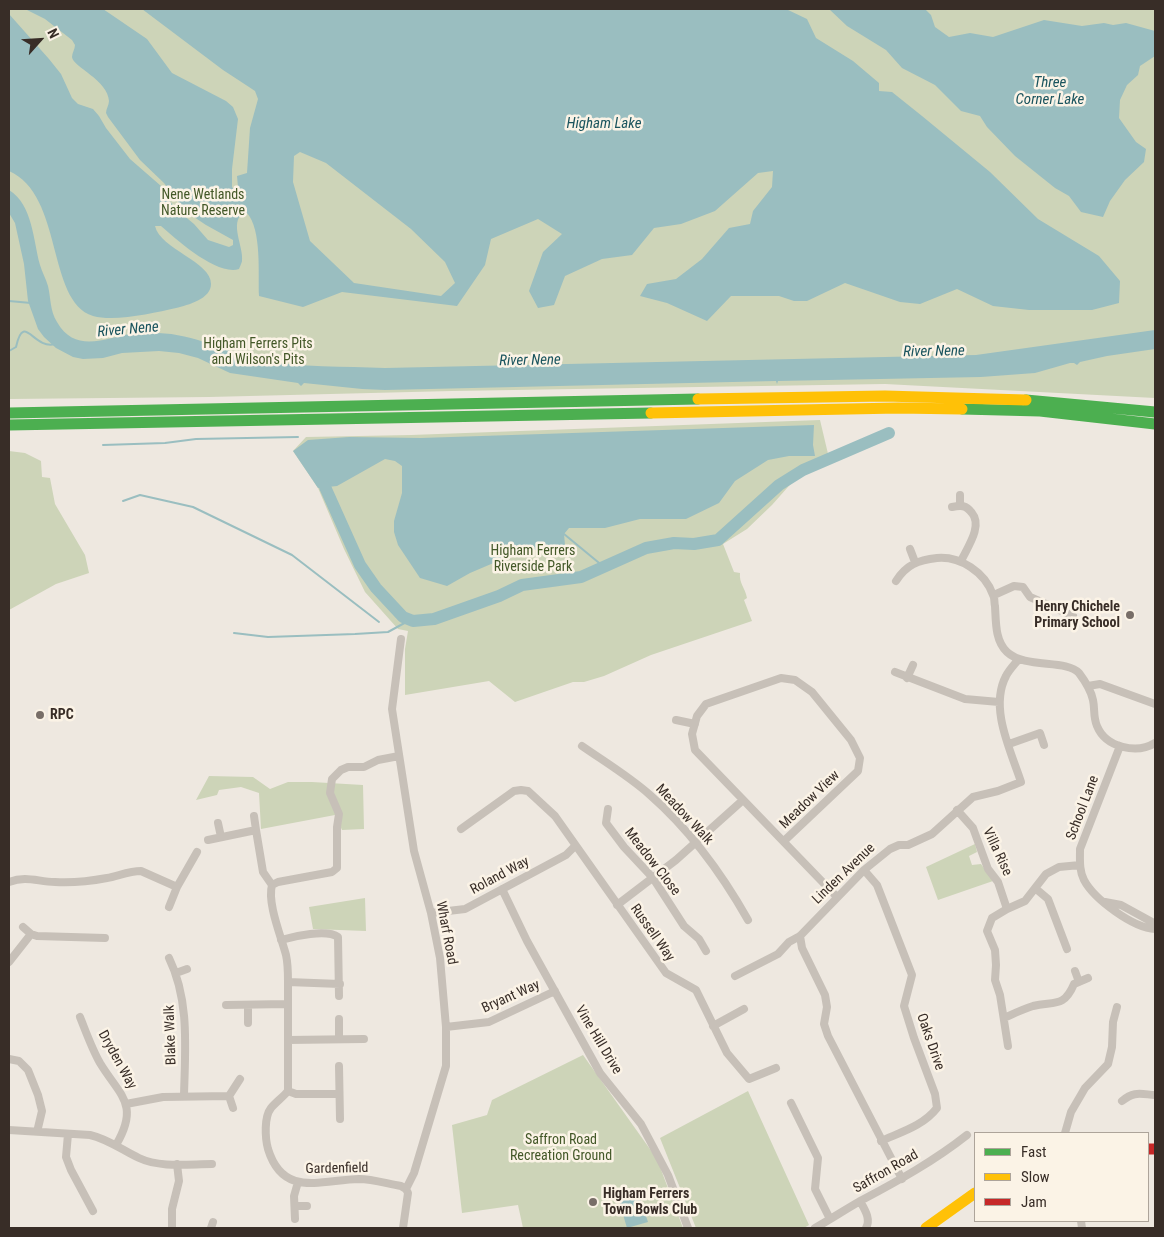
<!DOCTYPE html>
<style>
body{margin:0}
#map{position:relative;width:1164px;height:1237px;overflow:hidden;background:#eee8e0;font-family:"Roboto Condensed",sans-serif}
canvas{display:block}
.frame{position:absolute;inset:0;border:10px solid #382d27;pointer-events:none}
.legend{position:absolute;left:974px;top:1132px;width:175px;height:90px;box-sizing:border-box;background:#fbf3e6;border:1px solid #ada49a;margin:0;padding:6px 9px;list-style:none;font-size:15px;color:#382d27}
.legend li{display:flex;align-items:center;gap:10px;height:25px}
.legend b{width:25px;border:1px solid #ada49a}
.north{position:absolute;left:15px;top:15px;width:50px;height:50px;-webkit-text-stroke:4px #fbf3e6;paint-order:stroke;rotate:64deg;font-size:14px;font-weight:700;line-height:20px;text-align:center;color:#382d27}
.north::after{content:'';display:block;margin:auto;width:18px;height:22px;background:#382d27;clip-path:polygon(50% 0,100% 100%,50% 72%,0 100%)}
</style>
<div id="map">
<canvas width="1164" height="1237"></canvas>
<div class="frame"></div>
<ul class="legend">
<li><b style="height:6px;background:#4caf50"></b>Fast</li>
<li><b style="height:6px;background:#ffc107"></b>Slow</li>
<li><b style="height:6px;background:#c62828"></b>Jam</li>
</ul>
<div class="north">N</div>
</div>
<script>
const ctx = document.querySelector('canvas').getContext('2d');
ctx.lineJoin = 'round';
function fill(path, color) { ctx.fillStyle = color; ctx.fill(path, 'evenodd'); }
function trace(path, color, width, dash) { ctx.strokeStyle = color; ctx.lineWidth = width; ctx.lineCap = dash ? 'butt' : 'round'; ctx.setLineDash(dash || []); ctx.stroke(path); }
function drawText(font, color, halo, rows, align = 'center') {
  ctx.font = font + ' "Roboto Condensed",sans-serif'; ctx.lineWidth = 5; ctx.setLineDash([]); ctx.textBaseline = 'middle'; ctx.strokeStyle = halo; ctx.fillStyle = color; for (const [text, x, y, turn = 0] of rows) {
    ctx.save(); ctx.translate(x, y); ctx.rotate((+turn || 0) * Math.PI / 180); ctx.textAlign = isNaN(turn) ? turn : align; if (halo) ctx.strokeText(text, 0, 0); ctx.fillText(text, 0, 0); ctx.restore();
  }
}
fill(new Path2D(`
 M9,9H1155V398L885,384L452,391L209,397L9,399Z
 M820,420L829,458L803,470L772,505L747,529L723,544L734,572L740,573C739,584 745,587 747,598L744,600L752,621L651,655L604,676L584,682H573L515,702L489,681L405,695V649L408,631L398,629L365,592L344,549L318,488L293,451L306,437L411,435Z
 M9,451L25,453L41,461L42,477L50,478L55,504L85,555L89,573L56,584L9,610Z
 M209,776L253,777L270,789L288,782H312L363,785L364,829L342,830L335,815L261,829L259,793L241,787L219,790L217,795L196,800Z
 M975,844L977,852L969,856L972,865L981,864L993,881L938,900L926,867Z
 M365,898L366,931L313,929L309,907Z
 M583,1055L657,1159L683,1228H523L518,1205L462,1213L452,1125L487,1115L492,1100Z
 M748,1091L809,1225L804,1228H696L660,1138Z`), '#cdd4b8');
fill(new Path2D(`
 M25,9H103L147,39L172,73L226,101L233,107L238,119L232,169V187L235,191L238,187L237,176L247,173L250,128L258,99L255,91L249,87L223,70L142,9H786L807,19L816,38L853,61L879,83V91L892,92L922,116L990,172L1038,219L1099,256L1120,281L1119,303L1092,310H1029L993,306L957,289L920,304L900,302L845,283L807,301H794L779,296H731L707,321L667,303L640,296L647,284L676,279L702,259L729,228L750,224L753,211L772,187L773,171L758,173L715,211L681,224L654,228L632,255L602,259L565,276L554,305L538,308L529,291L543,252L562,234L538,219L491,239L485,265L457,306L342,292L303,307L259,296C258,274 262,230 247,213H243C229,223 244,247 242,261C242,262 239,269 239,269C217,276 177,240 161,226H155C160,249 212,262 211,284C211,299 188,305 176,308C154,313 115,322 93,316C46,301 64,195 9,171V14L49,59L61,74L72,98L78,104L93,109L99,116L106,128L130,159L161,186L168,199L176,209L194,224L208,240L229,247L233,245V240L206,225L185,211L164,183L140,160L108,117L106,113C106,109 109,105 109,101C108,80 73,67 72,57C72,53 75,49 75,45L72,40L45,19ZM300,152L326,163L411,229L445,262L455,283L441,296L354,283L310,241L293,182L294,156Z
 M829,9H925L931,15L935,27L949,37L970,33L993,37L1044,20L1082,26L1104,23L1113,25L1126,23L1155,31V56L1140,66L1138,75L1127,85L1120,100L1119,118L1136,142L1146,149L1144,162L1125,180L1110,201L1103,217L1081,212L1069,196L1055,188L1015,156L987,127L980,116L961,111L935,85L902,68L886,50L847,26Z
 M9,190C33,205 33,240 40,265C42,272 46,279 48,286C51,299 50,311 57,322C76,355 107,337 135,333C143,332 151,333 158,333C194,334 226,352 260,360C301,368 344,366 385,368L976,355L1155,330V349L1107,356L1080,362L1077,365L1074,363H1070L1035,373L981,377L778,381L777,384L776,381L385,390L362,389L304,383L301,386L298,383L230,373L198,358L179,353L159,351L122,353L103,358L83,359L73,357L56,348L44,337L38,329L28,301L24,264L15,223L9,213Z
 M814,425L813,445L815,456H789L768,460L735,481L719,503L686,519H640L605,528H569L564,534L565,545L517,553L470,573L447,586L420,578L398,545L394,532V521L402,493V466L395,461L385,459L337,486L318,488L293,451L308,440L349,437L421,438Z
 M639,1195L648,1222L627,1228L619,1201Z`), '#9abec0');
trace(new Path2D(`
 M9,301L31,303
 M9,351L16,347C24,311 33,350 55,344
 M103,445L165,443L196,439L298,437
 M123,501L140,495L193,507L292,555L379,622
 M564,534L604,567
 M234,633L268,637L355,634L388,632L410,620`), '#9abec0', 2);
trace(new Path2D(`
 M325,487L360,565L376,588L403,617L413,621L434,619L499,596L522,585L581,577L646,548L674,543L694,544L718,540L779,485L803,470L889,433`), '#9abec0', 12);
trace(new Path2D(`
 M960,495V506
 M952,507C961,505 966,505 972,513C983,526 967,548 961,561
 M910,549L915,562
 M896,581C906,565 918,560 937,558C960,556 985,572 993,595C995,598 994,603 995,606C996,622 995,641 1007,652C1025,669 1066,659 1079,673C1085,681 1091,690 1093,700C1095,709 1093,717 1097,726C1106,748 1137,754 1155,743
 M994,595L1014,586L1023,587L1030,597L1073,616
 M401,639L392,709L414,851L431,913L440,958L446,1027V1066L414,1173L406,1189L408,1193L403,1228
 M895,672L965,699L999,702
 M907,678L913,665
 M1088,686L1100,684L1155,704
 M676,720L695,724
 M1009,744L1040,733L1044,745
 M582,746C605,762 630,777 650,795C690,830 722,874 748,920
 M1120,746L1080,849C1080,860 1079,870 1084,880C1094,899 1133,928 1155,929
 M608,809L606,823L624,847L653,878L684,926L699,939L706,951
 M957,810L973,828L988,869L998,882L1007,909
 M254,816L256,830
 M218,823L221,837
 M461,829L514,791L521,790L528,791L555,816L666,973L696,990L727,1053L749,1079L776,1068
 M208,840L256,830L263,872L272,885
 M784,841L858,771L860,758L851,740L812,692L795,680L781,678L706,704L697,716L692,734L695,750L837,897
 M864,870L877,885L912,975L904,1006L914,1038L935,1094L937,1108C923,1126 901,1132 881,1141
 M9,882C27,875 38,882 55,882C72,883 91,881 107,878C118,876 129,871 141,871L177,887
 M272,885C267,903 281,936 286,955C288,964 288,973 288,982V1091C283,1097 276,1102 271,1108C264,1117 265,1138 268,1149C283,1198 321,1180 359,1179C373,1179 388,1184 401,1186L406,1189
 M272,885L278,882L332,872L337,868V827L339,814L330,793L332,779L341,770L348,767H364L378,760L399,756
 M1035,888L1048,899L1067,949
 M502,889L527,941L600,1073L641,1124L668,1175L688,1228
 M1105,902L1121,905L1152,922L1155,926
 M617,905L676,860L743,800
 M169,907L177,887L197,852
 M431,913L465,909L566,855L575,846
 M23,927L31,934
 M800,936L802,948L825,995L827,1007L824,1024L828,1036L902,1179
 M281,940C294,936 327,929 338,937L339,996
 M169,958C190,1001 185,1050 184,1096
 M9,962L31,934L37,936L105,938
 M1075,971L1079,982
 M176,973L187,969
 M735,976L778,954L789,942L800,936L864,870L890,849L899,845H908L932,834L973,797L998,791L1021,782C1011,751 989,708 1006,676C1009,670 1014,665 1018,660
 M288,982L340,984
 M226,1005L287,1004
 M248,1005V1023
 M80,1017C86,1032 92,1049 100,1063C120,1096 140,1104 116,1145
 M1004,1018C1013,1014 1023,1009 1033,1006C1054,1001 1064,1008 1074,984L1088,978
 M713,1026L744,1009
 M446,1027L489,1022L555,991
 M339,1038V1019
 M288,1040L364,1039
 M1008,1046L1000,995L995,980L996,965L995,950L987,931L992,918L1007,909L1025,901L1046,874L1059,867L1080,865
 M9,1059L19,1061L28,1070L38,1095L42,1111L37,1132
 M339,1066L340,1119
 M288,1091L296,1094H339
 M1122,1101C1134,1091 1140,1094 1155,1095
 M791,1103L818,1158L815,1189L830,1219
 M126,1104L163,1097L229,1096
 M233,1108L229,1096L240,1079
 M9,1130L90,1135C108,1139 122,1150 139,1158C160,1168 189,1164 212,1164
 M1065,1133L1071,1112L1085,1088L1108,1064L1112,1047L1113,1022L1117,1007
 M68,1134L66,1157L71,1170L93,1211
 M860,1201C865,1210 871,1219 866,1228
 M295,1206H307
 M295,1219L294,1196L298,1182
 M1081,1221L1082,1228
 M172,1228V1209L179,1181L177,1164
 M211,1228L213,1222
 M815,1228C831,1219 846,1209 862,1200C898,1181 934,1161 967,1135`), '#c7c0b8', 8);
trace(new Path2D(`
 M1026,400L1155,412
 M962,409L1040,411L1155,424
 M9,413L698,399
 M9,425L651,413`), '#4caf50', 11);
trace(new Path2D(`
 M698,399L885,396L1026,400
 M651,413L898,408L962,409
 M926,1228L975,1193`), '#ffc107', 11);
trace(new Path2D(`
 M1148,1149H1155`), '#c62828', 11);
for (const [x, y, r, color] of [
 [1130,615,5,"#786e68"],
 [40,715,5,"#786e68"],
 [593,1202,5,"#786e68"]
]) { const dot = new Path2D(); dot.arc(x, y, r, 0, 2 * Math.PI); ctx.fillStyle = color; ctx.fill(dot); trace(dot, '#fbf3e6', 2); }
drawText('14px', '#435828', '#fbf3e6', [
 ["Nene Wetlands",203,195],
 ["Nature Reserve",203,211],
 ["Higham Ferrers Pits",258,344],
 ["and Wilson's Pits",258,360],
 ["Higham Ferrers",533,551],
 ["Riverside Park",533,567],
 ["Saffron Road",561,1140],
 ["Recreation Ground",561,1156]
]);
drawText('bold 14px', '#382d27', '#fbf3e6', [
 ["Henry Chichele",1120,607,"right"],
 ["Primary School",1120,623,"right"],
 ["RPC",50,715],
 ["Higham Ferrers",603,1194],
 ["Town Bowls Club",603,1210]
], 'left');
drawText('14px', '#382d27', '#fbf3e6', [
 ["Meadow View",810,800,-44],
 ["School Lane",1083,808,-69],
 ["Meadow Walk",684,815,47],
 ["Villa Rise",997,852,65],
 ["Meadow Close",652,862,52],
 ["Linden Avenue",844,874,-44],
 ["Roland Way",500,876,-28],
 ["Wharf Road",446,933,79],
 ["Russell Way",652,933,55],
 ["Bryant Way",511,997,-24],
 ["Blake Walk",171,1035,-92],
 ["Vine Hill Drive",598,1040,59],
 ["Oaks Drive",930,1042,71],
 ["Dryden Way",117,1060,61],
 ["Gardenfield",337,1169,-1],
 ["Saffron Road",886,1172,-30]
]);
drawText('italic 15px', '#19535d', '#fbf3e6', [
 ["Three",1050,83],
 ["Corner Lake",1050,100],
 ["Higham Lake",604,124],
 ["River Nene",128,330,-5],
 ["River Nene",934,352,-1],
 ["River Nene",530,361,-1]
]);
</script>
